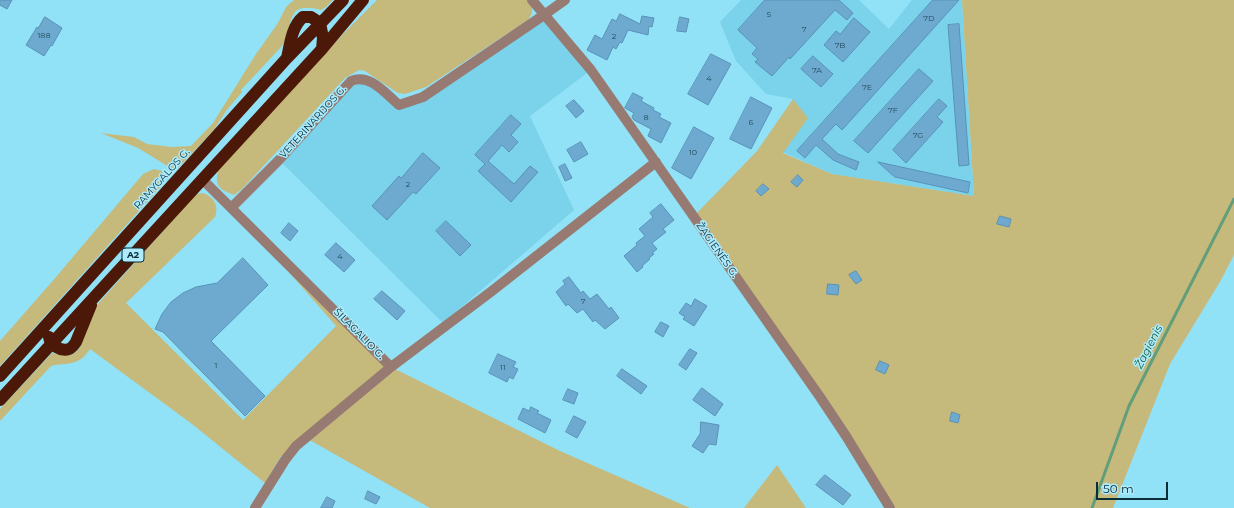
<!DOCTYPE html>
<meta charset="utf-8">
<style>
body{margin:0}
#map{position:relative;width:1234px;height:508px;overflow:hidden;background:#91e1f7;font-family:Montserrat,sans-serif}
canvas{display:block}
.scale{position:absolute;left:1096px;top:482px;width:72px;height:18px;box-sizing:border-box;border:2px solid #0a2d36;border-top:0;padding-left:5px;font-size:12px;line-height:14px;white-space:nowrap;color:#0a2d36;-webkit-text-stroke:3px #adebfd;paint-order:stroke}
</style>
<div id="map">
<canvas width="1234" height="508"></canvas>
<div class="scale">50 m</div>
</div>
<script>
const ctx = document.querySelector('canvas').getContext('2d');
ctx.lineJoin = 'round';
function fill(path, color) { ctx.fillStyle = color; ctx.fill(path, 'evenodd'); }
function trace(path, color, width, dash) { ctx.strokeStyle = color; ctx.lineWidth = width; ctx.lineCap = dash ? 'butt' : 'round'; ctx.setLineDash(dash || []); ctx.stroke(path); }
function drawText(font, color, halo, rows, align = 'center') {
  ctx.font = font + ' Montserrat,sans-serif'; ctx.lineWidth = 3; ctx.setLineDash([]); ctx.textBaseline = 'middle'; ctx.strokeStyle = halo; ctx.fillStyle = color; for (const [text, x, y, turn = 0] of rows) {
    ctx.save(); ctx.translate(x, y); ctx.rotate((+turn || 0) * Math.PI / 180); ctx.textAlign = isNaN(turn) ? turn : align; if (halo) ctx.strokeText(text, 0, 0); ctx.fillText(text, 0, 0); ctx.restore();
  }
}
fill(new Path2D(`
 M741,0H859L889,29L912,0H962L974,196L832,174L783,152L793,99L766,94L736,61L720,22Z
 M544,15L591,70L530,116L574,210L443,323L279,160L351,81L362,79L399,105L423,97Z`), '#7ad3eb');
fill(new Path2D(`
 M294,0H333L326,7L321,10C283,0 295,26 282,46L241,90L242,92L226,111L213,131L179,167L174,168L169,167L138,148L101,133L134,137L147,144L172,147L191,146L213,123L256,54L278,23L286,7Z
 M377,0H528C534,7 533,13 528,20L426,87L405,94L398,93L365,71L359,70L345,78L242,189L234,195C220,190 213,185 219,169L342,35Z
 M962,0H1234V255L1221,280L1170,364L1113,508H893L695,215L757,151L793,99L808,118L783,153L832,174L974,196Z
 M154,169L162,171L164,178L163,184L0,366V341L56,277L143,174Z
 M201,193C212,194 220,206 215,217L126,303L243,420L336,326L232,207L391,367L560,451L690,508H430L306,438L285,460L281,456L265,483L192,424L90,349C78,367 69,362 51,366L0,421V409L52,353L56,354L72,355L79,349L97,305L195,195Z
 M777,465L806,508H744Z`), '#c6b97c');
trace(new Path2D(`
 M1092,508L1129,406L1234,199`), '#629e7b', 3);
const building = new Path2D(`
 M0,0H12L7,9L0,5Z
 M765,0H839L853,13L847,20L835,10L790,59L789,57L772,76L755,62L758,59L752,54L757,48L738,30Z
 M933,0H959L842,130L836,124L822,139L838,154L859,162L856,170L833,160L816,145L805,158L797,151Z
 M620,14L640,24L642,16L654,18L652,27L649,26L648,35L628,30L622,43L620,42L616,49L613,47L607,60L587,50L595,35L602,39L612,19L616,21Z
 M45,17L62,28L52,46L51,45L44,56L26,45L37,27L38,28Z
 M680,17L689,19L686,32L677,31Z
 M854,18L870,32L843,62L824,45L836,31L840,34Z
 M959,24L969,165L959,166L948,25Z
 M711,54L731,64L708,105L688,94Z
 M813,56L833,74L821,87L801,69Z
 M919,69L933,81L868,153L854,141Z
 M633,93L643,98L641,101L654,108L653,110L661,114L659,117L671,123L661,143L648,136L651,129L634,120L632,117L634,113L625,108Z
 M751,97L772,108L751,149L730,139Z
 M939,99L947,106L937,117L943,122L906,163L893,150Z
 M574,100L584,111L576,118L566,106Z
 M511,115L521,124L511,135L518,142L509,152L502,145L488,161L514,184L530,166L538,172L511,202L478,171L485,164L475,155Z
 M694,127L714,138L691,179L672,168Z
 M581,142L588,154L574,162L567,150Z
 M423,153L440,168L416,194L413,192L387,220L372,206L399,176L401,178Z
 M878,162L970,182L968,193L895,177Z
 M565,164L572,178L565,181L559,167Z
 M798,175L803,180L797,187L791,182Z
 M763,184L769,189L761,196L756,191Z
 M661,204L674,220L663,229L666,232L652,243L657,249L652,253L654,254L649,258L650,259L642,266L643,267L637,272L624,256L637,245L636,243L645,236L639,229L653,217L650,213Z
 M1000,216L1011,219L1009,227L997,224Z
 M446,221L471,245L460,256L436,231Z
 M289,223L298,231L290,241L281,233Z
 M336,243L355,260L344,272L325,255Z
 M243,258L268,285L211,341L265,396L245,416L163,332L155,329L162,314L171,302L183,293L196,287L217,283Z
 M856,271L862,280L856,284L849,275Z
 M569,277L581,293L583,291L590,299L597,294L609,309L611,307L619,318L605,329L595,320L593,322L583,309L577,313L568,304L566,306L556,292L565,284L563,281Z
 M828,284L839,285L838,295L827,294Z
 M382,291L405,311L397,320L374,299Z
 M695,299L707,306L694,326L683,319L685,317L679,313L686,303L691,306Z
 M661,322L669,326L663,337L655,332Z
 M690,349L697,353L686,370L679,365Z
 M498,354L516,362L513,367L518,369L513,379L509,377L507,382L489,373Z
 M880,361L889,365L885,374L876,370Z
 M622,369L647,386L641,394L617,376Z
 M702,388L723,404L715,416L693,400Z
 M568,389L578,393L574,404L563,400Z
 M531,407L539,411L537,413L551,420L545,433L518,419L523,408L529,411Z
 M952,412L960,415L958,423L950,421Z
 M574,416L586,422L577,438L566,432Z
 M701,422L719,425L716,445L709,444L703,453L692,446L700,434Z
 M825,475L851,495L843,505L816,485Z
 M368,491L380,497L376,504L365,499Z
 M327,497L335,501L332,508H321Z`);
fill(building, '#6ea9cf');
trace(building, '#5893b8', 1);
trace(new Path2D(`
 M532,0L591,70L820,397L846,436L890,508
 M202,179L391,367
 M232,207L279,160L351,81C370,73 385,93 399,105L423,97L544,15L565,0
 M255,508L285,460L296,446L391,367L492,291L656,162`), '#977b72', 10);
trace(new Path2D(`
 M287,58C290,44 292,26 303,17H311L320,23L323,38L322,49
 M49,337C50,345 61,352 69,349C72,348 74,345 76,342L91,305
 M0,376L287,58L343,0
 M0,400L322,49L363,0`), '#4c1908', 12);
drawText('8px', '#234c5c', null, [
 ["5",769,15],
 ["7D",929,19],
 ["7",804,30],
 ["188",44,36],
 ["2",614,37],
 ["7B",840,46],
 ["7A",817,71],
 ["4",709,79],
 ["7E",867,88],
 ["7F",893,111],
 ["8",646,118],
 ["6",751,123],
 ["7G",918,136],
 ["10",693,153],
 ["2",408,185],
 ["4",340,257],
 ["7",583,302],
 ["1",216,366],
 ["11",503,368]
]);
for (const [x, y, w] of [
 [133,255,22]
]) { const box = new Path2D(); box.roundRect(x - w / 2, y - 7, w, 14, 3); ctx.fillStyle = '#adebfd'; ctx.fill(box); trace(box, '#0a2d36', 1); }
drawText('bold 9px', '#0a2d36', null, [
 ["A2",133,255]
]);
drawText('10px', '#0a2d36', '#adebfd', [
 ["VETERINARIJOS G.",313,122,-48],
 ["RAMYGALOS G.",162,179,-48],
 ["ŽAGIENĖS G.",717,250,55],
 ["ŠILAGALIO G.",359,334,45]
]);
drawText('italic 11px', '#135c39', '#adebfd', [
 ["Žagienis",1149,347,-63]
]);
</script>
